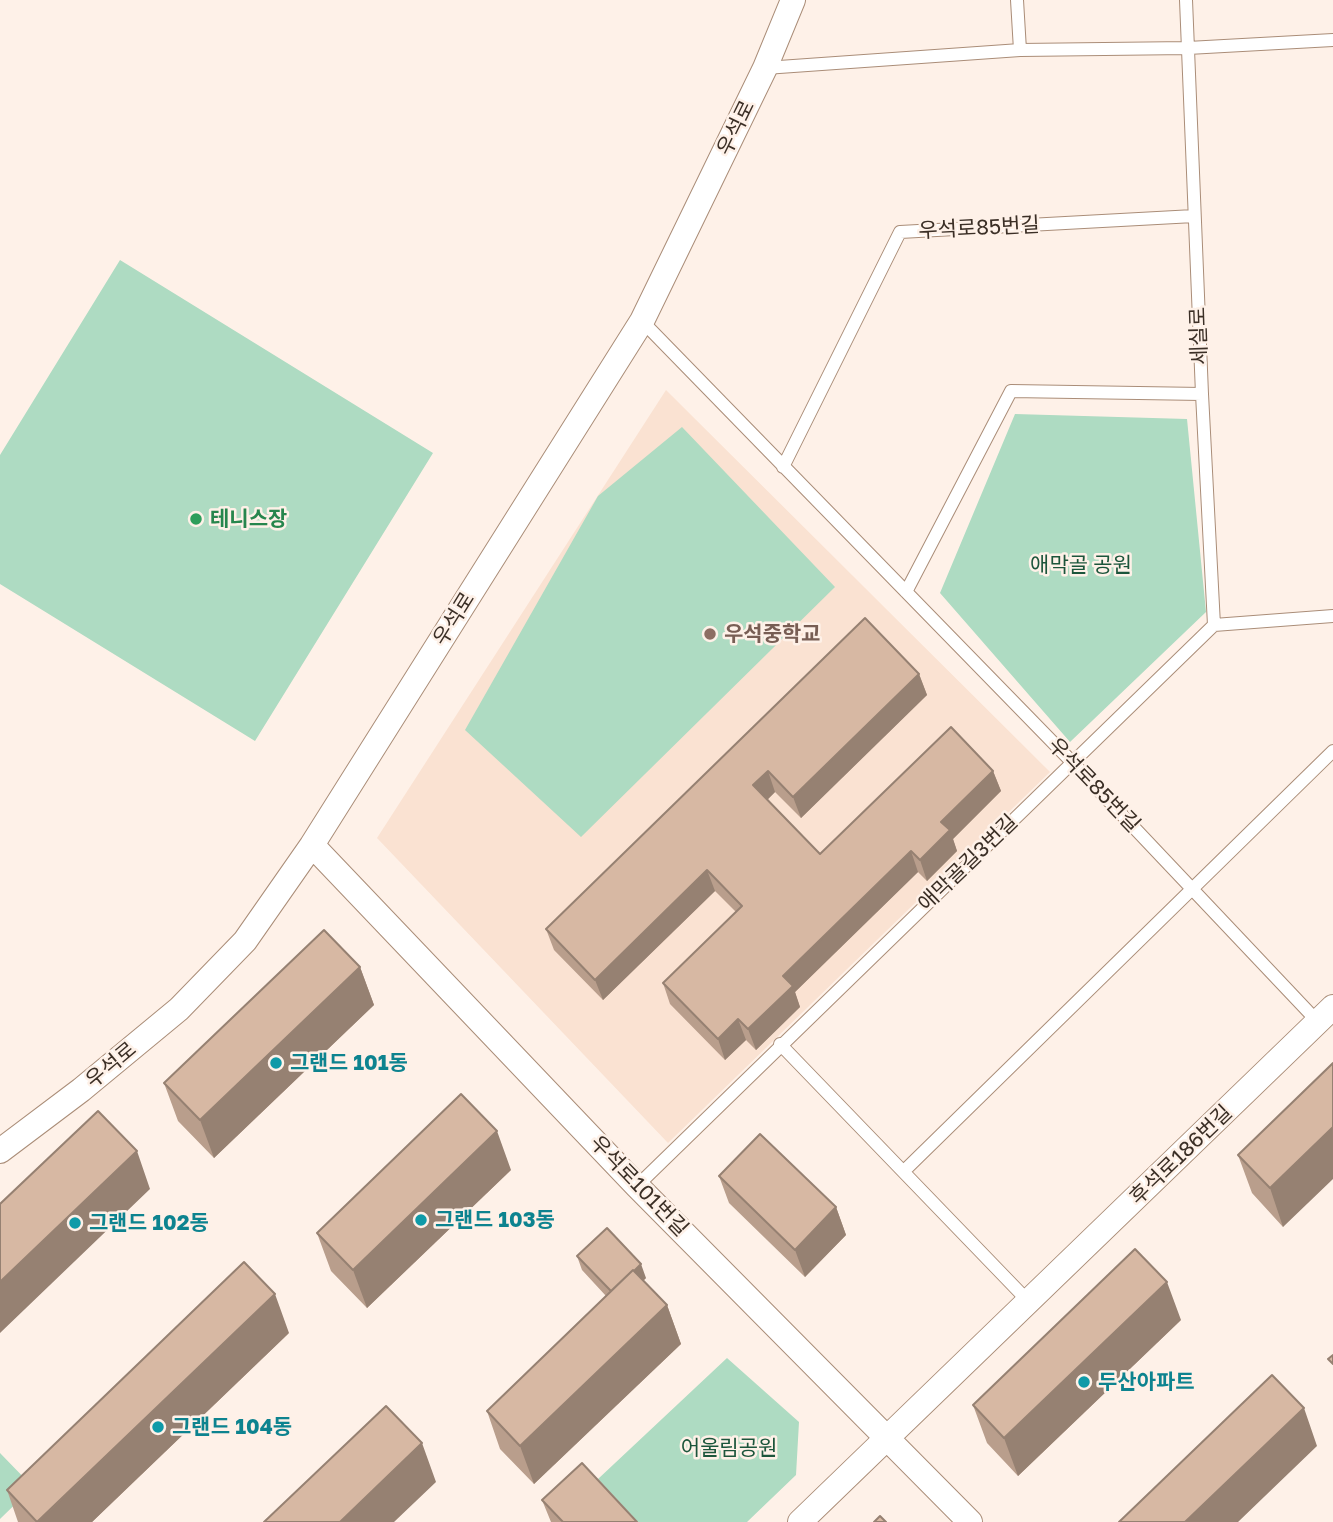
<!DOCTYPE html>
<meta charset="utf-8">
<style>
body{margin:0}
canvas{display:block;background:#fef1e8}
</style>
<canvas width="1333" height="1522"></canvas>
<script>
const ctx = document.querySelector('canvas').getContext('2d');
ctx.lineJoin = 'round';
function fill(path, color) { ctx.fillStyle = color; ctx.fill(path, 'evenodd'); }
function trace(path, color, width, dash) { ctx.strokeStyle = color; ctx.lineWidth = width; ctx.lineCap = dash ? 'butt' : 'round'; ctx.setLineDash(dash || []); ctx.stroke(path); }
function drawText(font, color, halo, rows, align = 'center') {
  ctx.font = font + ' "Golos Text","Noto Sans KR",sans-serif'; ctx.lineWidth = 5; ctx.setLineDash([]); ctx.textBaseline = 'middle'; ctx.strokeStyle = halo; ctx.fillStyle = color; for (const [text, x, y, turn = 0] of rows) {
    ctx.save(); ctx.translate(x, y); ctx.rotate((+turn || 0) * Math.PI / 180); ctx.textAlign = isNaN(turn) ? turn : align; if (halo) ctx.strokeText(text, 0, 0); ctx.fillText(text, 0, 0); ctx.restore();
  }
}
fill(new Path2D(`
 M666,390L1050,772L668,1143L377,838Z`), '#fae2d2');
fill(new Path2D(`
 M120,260L433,453L255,741L0,584V455Z
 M1015,414L1187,419L1206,612L1070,742L940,593Z
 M682,427L835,587L581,837L465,730L598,496Z
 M727,1358L799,1422L796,1475L747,1522H638L598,1479Z
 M0,1453L33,1487L0,1519Z`), '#aedbc2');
const lane = new Path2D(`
 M1017,0L1020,50
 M1186,0L1202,394L1214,625
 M765,68L1020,50L1188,48L1333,40
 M642,321L1072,762L1318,1022
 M783,467L900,232L1194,216
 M906,592L1011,391L1202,394
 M780,1044L1029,1302
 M904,1171L1333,751
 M637,1186L1214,625L1333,616`);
const street = new Path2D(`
 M312,845L637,1186L970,1522
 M0,1151L81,1090L179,1009L245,941L312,845L642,321L765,68L793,0
 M800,1522L1333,1007`);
trace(lane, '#aa8d78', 14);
trace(street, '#aa8d78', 26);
trace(lane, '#fff', 12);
trace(street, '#fff', 24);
fill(new Path2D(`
 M865,618L919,674L927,695L801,818L775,792L767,800L820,854L993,771L1001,791L953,839L957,851L927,881L918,872L795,992L800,1007L756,1050L746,1040L725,1060L670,1004L663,983L736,912L715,891L603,1000L554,950L546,929Z
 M360,967L374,1005L214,1158L178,1121L164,1083Z
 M1333,1063L1283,1227L1252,1193L1238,1155Z
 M511,1170L367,1308L331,1271L317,1233Z
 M719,1176L836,1207L846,1235L805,1277L729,1203Z
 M577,1256L646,1278L643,1281L667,1305L681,1344L534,1484L500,1449L487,1411L606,1296L582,1270Z
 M1181,1320L1018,1476L987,1443L973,1405Z
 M289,1333L92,1522H18L7,1490Z
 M542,1500L637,1522H551Z`), '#b99e8c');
fill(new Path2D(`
 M919,674L927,695L801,818L793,797Z
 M768,771L775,792L761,806L753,785Z
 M993,771L1001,791L953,839L957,851L927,881L920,860L941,822Z
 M911,851L918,872L795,992L800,1007L756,1050L748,1029L783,976Z
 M707,870L715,891L603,1000L595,980Z
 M360,967L374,1005L214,1158L200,1120Z
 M738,1019L746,1040L725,1060L718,1039Z
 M1333,1127V1179L1283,1227L1270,1188Z
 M497,1131L511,1170L367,1308L353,1270Z
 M137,1151L150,1189L0,1333V1282Z
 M836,1207L846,1235L805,1277L795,1250Z
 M641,1264L646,1278L617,1306L611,1292Z
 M1167,1282L1181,1320L1018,1476L1004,1438Z
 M275,1294L289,1333L92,1522H38Z
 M667,1305L681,1344L534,1484L520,1446Z
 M1304,1408L1317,1446L1238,1522H1185Z
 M422,1443L436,1482L394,1522H340Z`), '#968172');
const building = new Path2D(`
 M865,618L919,674L793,797L768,771L753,785L820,854L951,727L993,771L941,822L950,830L920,860L911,851L783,976L793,986L748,1029L738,1019L718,1039L663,983L742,906L707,870L595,980L546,929Z
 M324,930L360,967L200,1120L164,1083Z
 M1333,1063V1127L1270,1188L1238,1155Z
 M461,1094L497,1131L353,1270L317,1233Z
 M98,1111L137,1151L0,1282V1204Z
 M760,1134L836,1207L795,1250L719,1176Z
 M607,1228L641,1264L634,1271L633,1270L611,1291L577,1256Z
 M1135,1249L1167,1282L1004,1438L973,1405Z
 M244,1262L275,1294L37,1522L7,1490Z
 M633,1270L667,1305L520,1446L487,1411Z
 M1333,1355V1364L1328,1359Z
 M1272,1375L1304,1408L1185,1522H1119Z
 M386,1406L422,1443L340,1522H264Z
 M582,1463L637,1522H563L542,1500Z
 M880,1516L886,1522H874Z`);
fill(building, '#d7b8a3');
trace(building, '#968172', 2);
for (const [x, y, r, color] of [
 [196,519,7,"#2e9e5b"],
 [710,634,7,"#8d6e63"],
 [276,1063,7,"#0f9aa8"],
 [421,1220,7,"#0f9aa8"],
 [75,1223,7,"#0f9aa8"],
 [1084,1382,7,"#0f9aa8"],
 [158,1427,7,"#0f9aa8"]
]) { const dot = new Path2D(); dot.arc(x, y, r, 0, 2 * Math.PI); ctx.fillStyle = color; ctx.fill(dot); trace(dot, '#fef1e8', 2.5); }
drawText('21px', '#3b2f26', '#fef1e8', [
 ["우석로",736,128,-64],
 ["우석로85번길",979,228,-3],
 ["세실로",1199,336,-92],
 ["우석로",454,619,-58],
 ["우석로85번길",1094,785,46],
 ["애막골길3번길",968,863,-44],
 ["우석로",111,1065,-40],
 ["후석로186번길",1181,1155,-44],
 ["우석로101번길",639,1186,46]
]);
drawText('bold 21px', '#27864d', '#fef1e8', [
 ["테니스장",210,519]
], 'left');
drawText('21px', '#1c553b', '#fef1e8', [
 ["애막골 공원",1081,565],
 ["어울림공원",729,1448]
]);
drawText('bold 21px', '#785e54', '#fef1e8', [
 ["우석중학교",724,634]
], 'left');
drawText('bold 21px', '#0d838f', '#fef1e8', [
 ["그랜드 101동",290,1063],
 ["그랜드 103동",435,1220],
 ["그랜드 102동",89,1223],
 ["두산아파트",1098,1382],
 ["그랜드 104동",172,1427]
], 'left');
</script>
